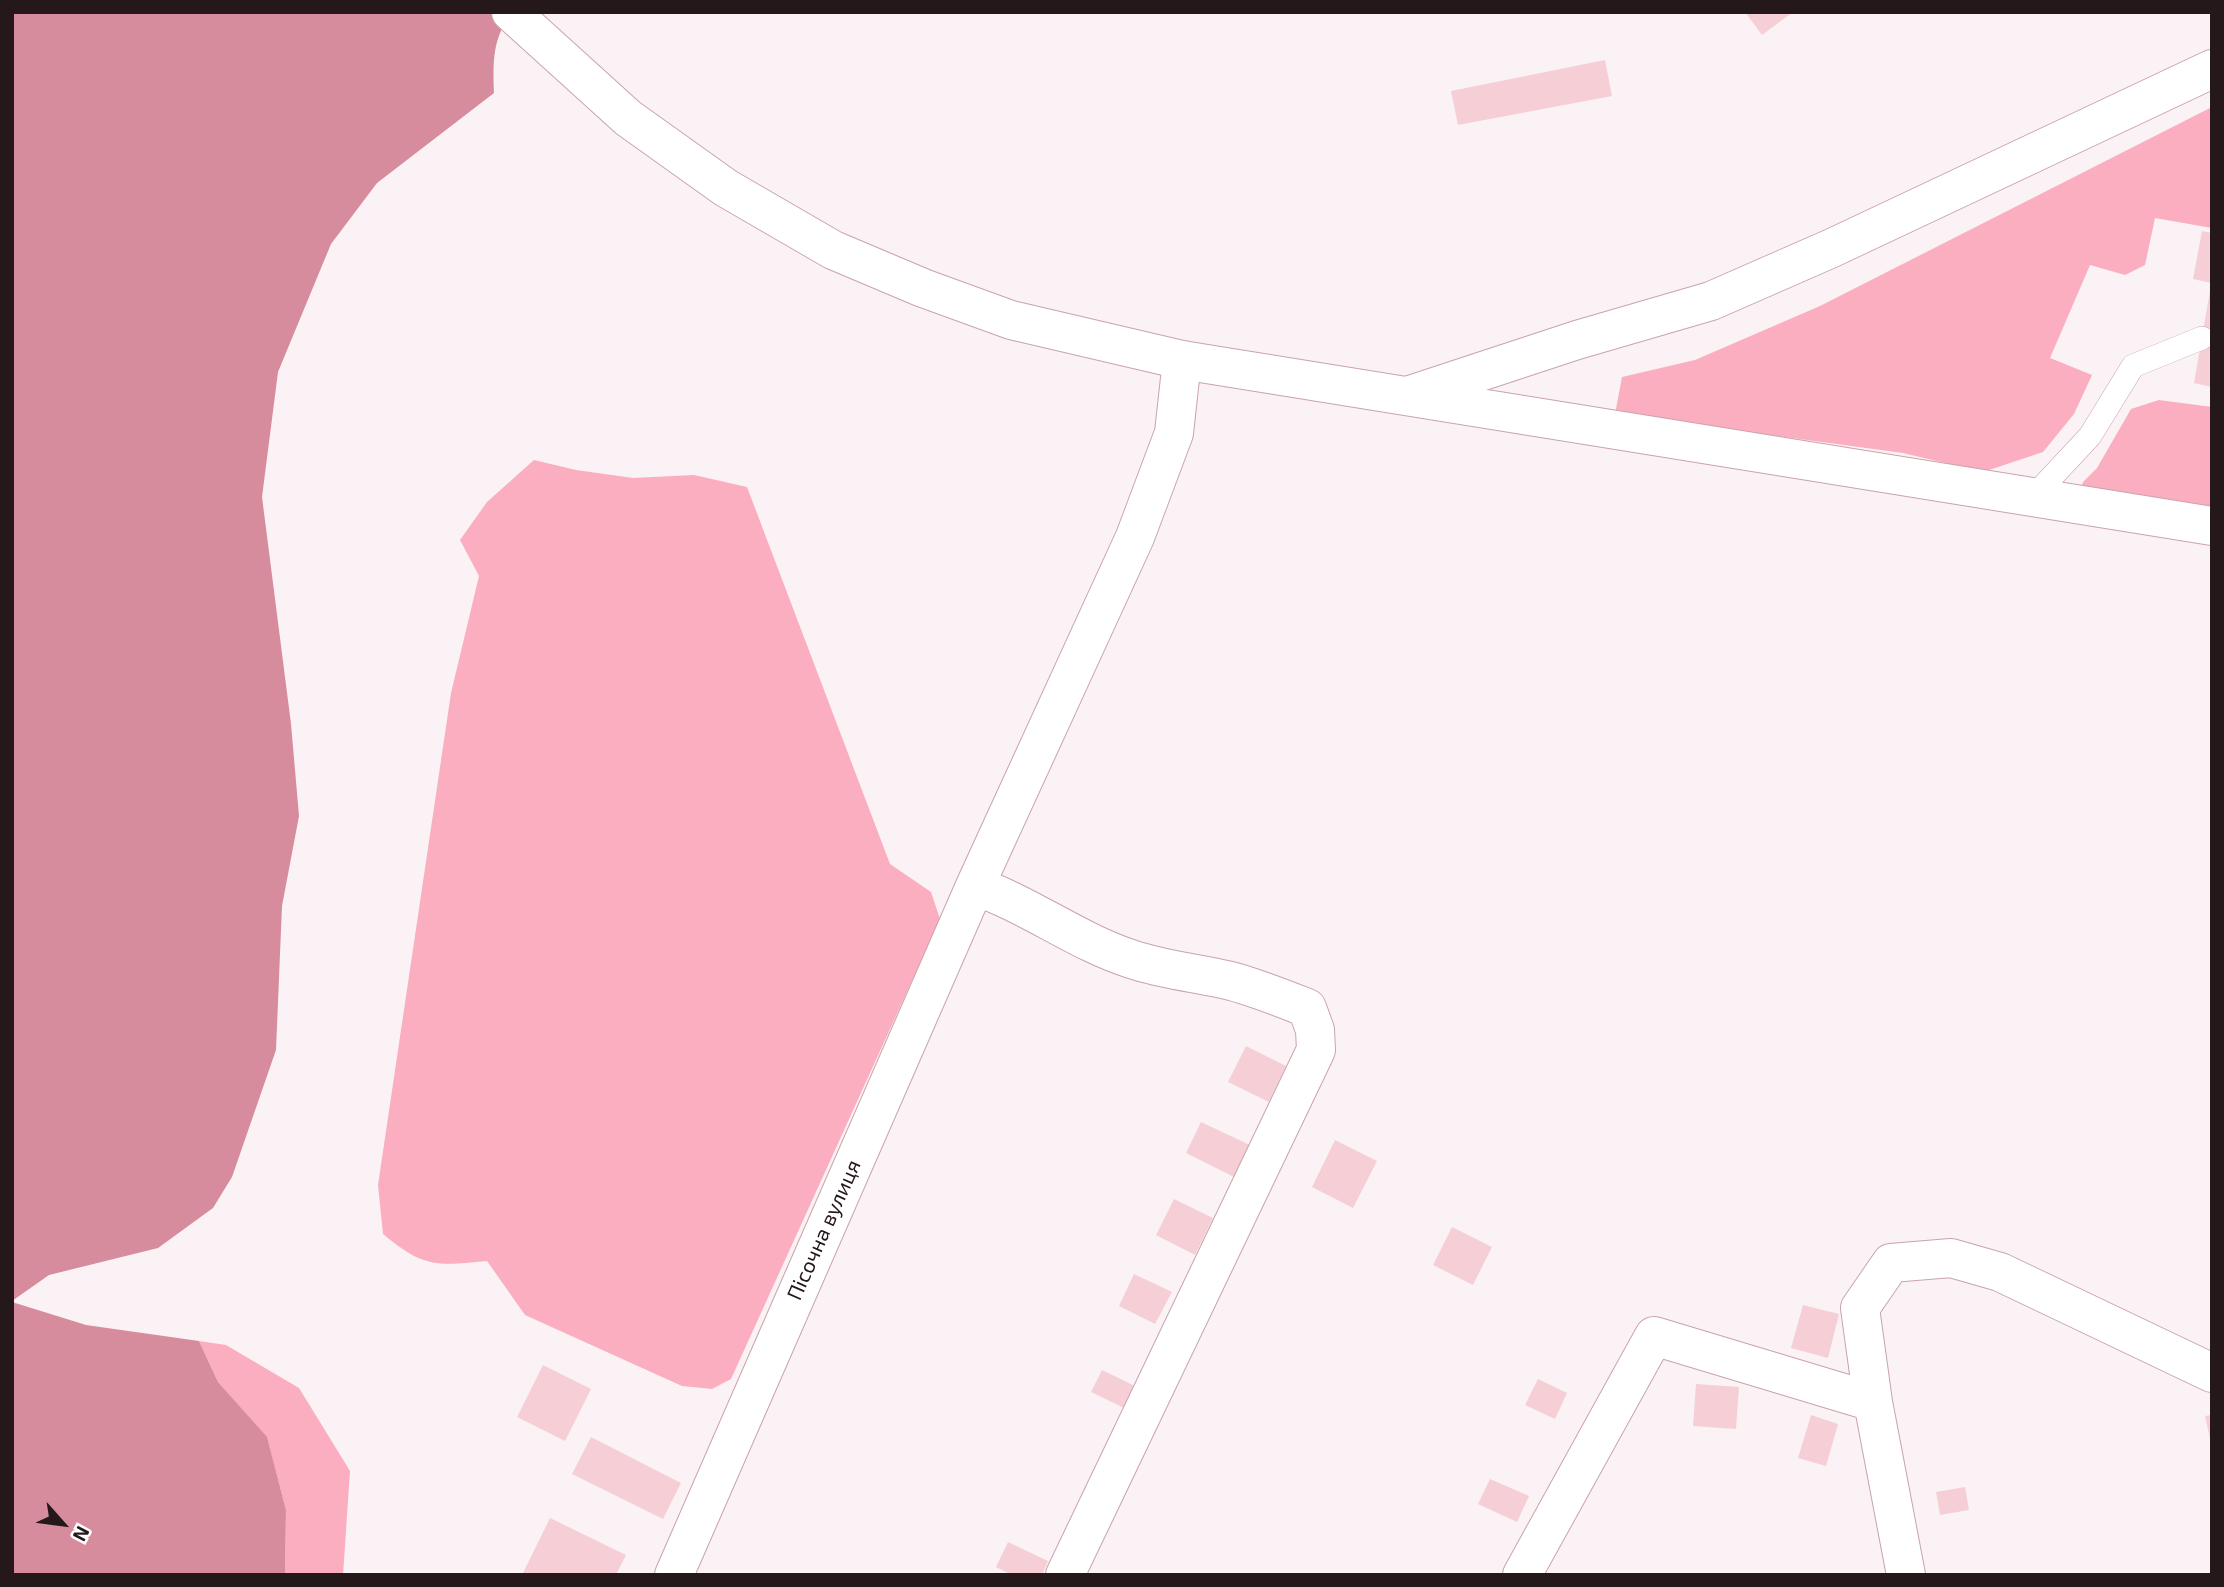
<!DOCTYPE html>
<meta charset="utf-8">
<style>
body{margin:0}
#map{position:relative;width:2224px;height:1587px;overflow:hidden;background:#faf2f4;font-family:"Exo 2",sans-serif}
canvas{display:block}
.frame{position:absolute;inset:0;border:14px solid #25181a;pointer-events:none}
.north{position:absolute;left:28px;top:1489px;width:70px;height:70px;-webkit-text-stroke:5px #fff;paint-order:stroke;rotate:118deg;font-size:19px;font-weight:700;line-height:28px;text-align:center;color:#25181a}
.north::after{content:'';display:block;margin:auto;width:24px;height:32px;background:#25181a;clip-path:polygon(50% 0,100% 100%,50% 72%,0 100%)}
</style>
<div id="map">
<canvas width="2224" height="1587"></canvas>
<div class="frame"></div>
<div class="north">N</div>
</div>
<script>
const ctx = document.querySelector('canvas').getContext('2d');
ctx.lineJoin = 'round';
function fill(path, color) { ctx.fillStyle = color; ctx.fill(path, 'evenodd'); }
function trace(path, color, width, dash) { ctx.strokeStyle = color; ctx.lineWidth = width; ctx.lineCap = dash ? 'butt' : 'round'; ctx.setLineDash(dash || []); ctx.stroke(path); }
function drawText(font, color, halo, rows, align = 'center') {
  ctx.font = font + ' "Exo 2",sans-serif'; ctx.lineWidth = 5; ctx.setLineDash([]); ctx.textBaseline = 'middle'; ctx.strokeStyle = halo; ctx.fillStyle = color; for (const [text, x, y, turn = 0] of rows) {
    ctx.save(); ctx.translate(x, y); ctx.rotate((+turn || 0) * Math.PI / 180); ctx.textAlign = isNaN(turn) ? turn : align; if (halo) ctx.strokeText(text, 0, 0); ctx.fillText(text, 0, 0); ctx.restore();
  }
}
fill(new Path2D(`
 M2212,107V228L2155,218L2145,265L2125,275L2090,265L2050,358L2092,375L2074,414L2043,452L1983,472L1903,453L1615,414L1622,377L1695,360L1820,306Z
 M2159,400L2212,407V514L2080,491L2083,482L2097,468L2131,409Z
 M534,460L576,470L633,478L694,475L747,487L890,864L931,892L940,919L731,1379L712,1389L682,1386L525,1315L487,1261C436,1266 424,1268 383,1234L378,1185L451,693L479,576L460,540L487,502Z
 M199,1341L226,1345L299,1388L350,1471L343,1575H285L286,1510L267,1438L218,1382Z`), '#fbaebf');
fill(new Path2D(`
 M12,12H513C492,37 493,62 494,93L377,183L331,244L278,372L262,497L291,724L299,816L282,906L276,1050L232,1177L213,1208L158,1248L49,1275L12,1301Z
 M12,1302L86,1325L199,1341L218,1382L267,1437L286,1510L285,1575H12Z`), '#d78c9d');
fill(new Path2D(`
 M1745,12H1793L1762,35Z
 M1605,60L1612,96L1458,125L1451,91Z
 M2202,231L2212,233V283L2193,279Z
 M2210,291L2212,292V387L2194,383Z
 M1246,1046L1286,1066L1269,1102L1228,1082Z
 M1201,1122L1250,1145L1234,1177L1186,1153Z
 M1335,1140L1377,1161L1353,1208L1312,1187Z
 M1174,1199L1213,1218L1195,1255L1156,1235Z
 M1452,1227L1492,1247L1473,1285L1433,1265Z
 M1134,1274L1172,1292L1155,1324L1119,1306Z
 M1803,1305L1839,1314L1828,1358L1791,1348Z
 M543,1365L591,1389L565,1441L517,1417Z
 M1102,1370L1135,1386L1124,1408L1091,1392Z
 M1538,1379L1567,1393L1555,1419L1525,1405Z
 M1696,1384L1739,1387L1736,1429L1693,1426Z
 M1811,1415L1838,1424L1826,1466L1798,1458Z
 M2212,1415V1442L2211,1443L2205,1416Z
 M591,1437L681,1483L663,1519L572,1474Z
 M1490,1479L1529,1496L1517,1522L1478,1504Z
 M1965,1487L1969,1510L1940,1515L1936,1492Z
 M550,1518L626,1555L616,1575H522Z
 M1008,1542L1048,1561L1042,1575H1012L996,1567Z`), '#f6cfd6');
const service = new Path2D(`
 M2033,497L2090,436L2133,366L2202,338`);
const minor = new Path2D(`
 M1410,395L1577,340L1711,301L1832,248L2212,69
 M975,886C1030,905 1076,941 1131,959C1164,970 1197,973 1231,981C1257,988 1282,998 1307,1008L1315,1030L1316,1050L1065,1575
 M674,1575L975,886L1135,537L1174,433L1182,360
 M1522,1575L1654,1336L1873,1402
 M1906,1575L1873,1402L1860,1308L1891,1263L1951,1258L2000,1272L2212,1373`);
const primary = new Path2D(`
 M511,12L628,118L726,188L833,250L923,288L1011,320L1182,360L2212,526`);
trace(service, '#c9a4ab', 24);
trace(minor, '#c9a4ab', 40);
trace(primary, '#c9a4ab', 40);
trace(service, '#fff', 23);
trace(minor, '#fff', 38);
trace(primary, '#fff', 38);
drawText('21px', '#25181a', '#fff', [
 ["Пісочна вулиця",824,1230,-66]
]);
</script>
